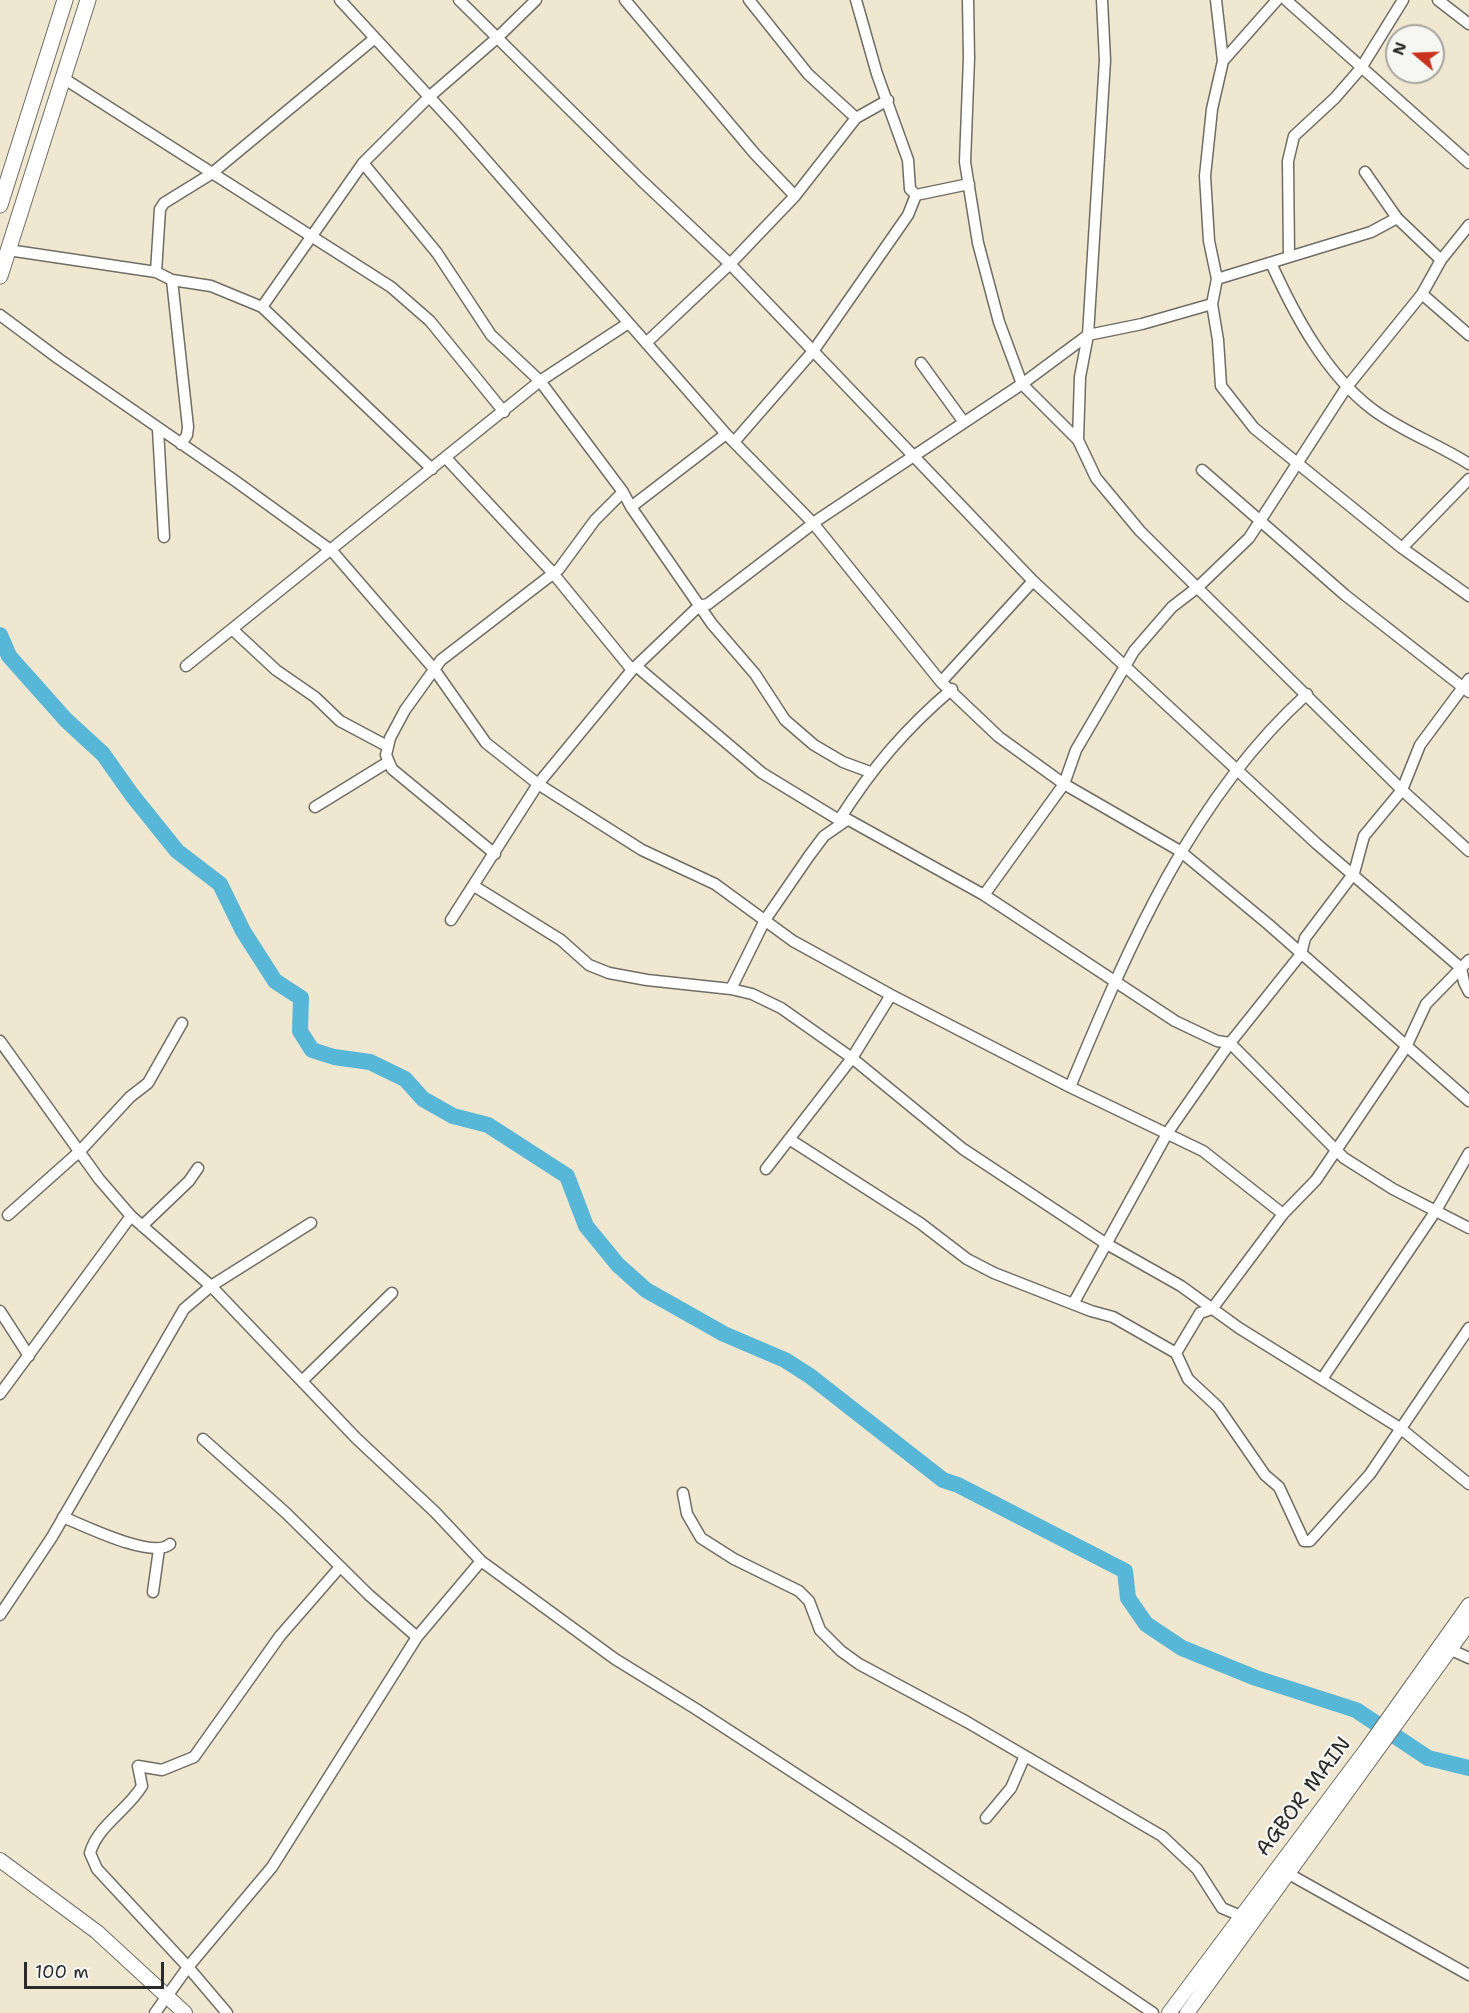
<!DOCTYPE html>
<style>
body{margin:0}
#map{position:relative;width:1469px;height:2013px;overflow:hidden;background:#f0e7d0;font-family:"Shantell Sans",sans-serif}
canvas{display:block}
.north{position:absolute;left:1385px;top:24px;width:60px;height:60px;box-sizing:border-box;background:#f6f6f2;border:2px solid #a5a5a2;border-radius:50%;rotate:289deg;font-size:16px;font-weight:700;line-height:24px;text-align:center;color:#2b2b2b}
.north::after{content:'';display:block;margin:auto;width:21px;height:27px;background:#c8321e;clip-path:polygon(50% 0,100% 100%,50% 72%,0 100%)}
.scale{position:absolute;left:24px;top:1962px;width:140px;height:27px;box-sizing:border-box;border:3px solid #2b2b2b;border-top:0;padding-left:8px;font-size:18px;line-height:21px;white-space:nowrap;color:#2b2b2b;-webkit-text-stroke:4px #f6f6f2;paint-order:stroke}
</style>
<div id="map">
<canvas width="1469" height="2013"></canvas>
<div class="north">N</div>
<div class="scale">100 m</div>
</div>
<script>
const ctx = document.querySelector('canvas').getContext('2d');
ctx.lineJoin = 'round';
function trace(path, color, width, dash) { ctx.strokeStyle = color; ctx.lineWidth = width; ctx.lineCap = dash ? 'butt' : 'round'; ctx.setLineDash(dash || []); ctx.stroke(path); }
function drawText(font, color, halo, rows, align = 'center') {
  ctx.font = font + ' "Shantell Sans",sans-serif'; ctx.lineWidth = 4.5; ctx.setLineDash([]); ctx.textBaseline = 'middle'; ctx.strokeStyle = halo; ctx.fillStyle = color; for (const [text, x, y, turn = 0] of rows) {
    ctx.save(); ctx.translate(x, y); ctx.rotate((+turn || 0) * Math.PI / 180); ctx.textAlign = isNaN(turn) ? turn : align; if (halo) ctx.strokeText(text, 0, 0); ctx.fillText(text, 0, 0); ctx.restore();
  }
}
trace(new Path2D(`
 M0,635L9,656L66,720L103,754L132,795L177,851L220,884L243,931L275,981L301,998L300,1031L312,1050L334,1057L370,1062L405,1079L423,1099L453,1116L488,1125L567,1176L586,1226L618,1265L646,1290L724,1334L785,1360L810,1376L943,1480L958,1485L1125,1571L1128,1598L1146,1624L1182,1648L1256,1678L1356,1710L1428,1758L1469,1768`), '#58b6d6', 16);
const minor = new Path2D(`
 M340,0L457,127L726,434L813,523L941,682L999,737L1064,784L1180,851L1268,924L1469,1101
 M459,0L641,180L730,264L1033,581L1317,844L1461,968L1464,982L1469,992
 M625,0L755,154L795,196
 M749,0L808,74L856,118
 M968,0L969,58L965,162L978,243L999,322L1022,384L1078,440L1096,478L1140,531L1402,790L1469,851
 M1216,0L1223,61L1212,109L1205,176L1209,241L1217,279L1212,304L1218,340L1221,386L1254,428L1402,548L1469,596
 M1286,0L1469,163
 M1438,0L1469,24
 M1223,61L1277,0
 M63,78L391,287L430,321L504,412
 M363,163L437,253L491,335L540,381L623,492L631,507L712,624L755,674L785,720L814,745L843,762L870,772
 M1365,172L1397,218
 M916,195L969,184
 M8,250L156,272L172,280L211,286L262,307L432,469
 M1289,257L1288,161L1294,136L1335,98L1361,68L1403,0
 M1271,263C1295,316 1326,374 1372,409C1401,431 1438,444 1469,464
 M156,272L160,209L164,203L211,174L375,38
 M1217,279L1371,232L1397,218L1441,260
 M172,280L188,427L187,435L181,444
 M1422,294L1469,335
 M262,307L363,163L429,97L497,38L536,0
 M0,315L59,359L234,480L332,551L434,669L486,743L538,784L642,850L715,884L793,941L891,995L1070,1087L1203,1151L1283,1214
 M646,343L730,264L795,196L856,118L888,100
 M921,363L963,421
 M158,429L164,537
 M1078,440L1080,377L1088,335L1105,60L1102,0
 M734,442L814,350L908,215L916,195L910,189L908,160L877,74L856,0
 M446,458L552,572L632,670
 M1202,470L1345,595L1469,692
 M631,507L726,434
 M1402,548L1469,479
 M233,630L276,670L315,697L340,721L387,746
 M186,666L540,381L627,324
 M636,666L762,773L839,820L847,819L984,895L1175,1021L1217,1041L1230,1043L1344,1158L1393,1189L1469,1228
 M941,682L1033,581
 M315,807L388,762
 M839,820C873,767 904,730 952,689
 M495,854L392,769L386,755L390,738L405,710L441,660L559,569L595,520L623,492
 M474,886L561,940L589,965L609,973L647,980L731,989L752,994L781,1008L852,1058L963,1149L1105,1243L1181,1286L1239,1328L1400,1428L1469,1484
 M984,895L1064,784L1076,750L1134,651L1172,607L1198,587L1249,538L1346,388L1422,294L1441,260L1469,225
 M451,920L538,784L632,670L699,606L708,604L819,519L1022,384L1088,335L1142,324L1212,304
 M731,989L765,920L809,856L824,836L847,820
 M0,1041L99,1179L131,1216L211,1286L356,1438L435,1512L481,1561L615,1659L696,1709L905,1845L1153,2013
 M1070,1087C1129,946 1191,799 1307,694
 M789,1139L920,1223L967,1259L994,1273L1091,1311L1113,1317L1176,1353L1188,1379L1218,1407L1265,1475L1279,1487L1304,1541H1310L1370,1474L1469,1328
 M766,1169L852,1058L891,995
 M8,1215L80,1151L130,1097L148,1083L182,1023
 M142,1226L189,1181L198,1168
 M1073,1304L1168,1132L1230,1043L1301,954L1305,938L1354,873L1364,836L1402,790L1420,745L1469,679
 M0,1311L29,1356
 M1176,1353L1200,1313L1212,1309L1283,1214L1316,1180L1406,1047L1426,1004L1469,960
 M1322,1379L1435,1212L1469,1153
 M302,1381L392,1293
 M0,1394L131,1216
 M203,1439L286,1513L369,1595L417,1637
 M683,1493L687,1514L701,1538L734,1559L799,1591L809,1601L820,1630L841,1651L859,1664L967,1722L1162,1836L1197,1869L1222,1908L1241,1916
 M63,1517C83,1525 153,1560 170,1544
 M153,1592L159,1549
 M0,1615L52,1537L184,1309L211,1286L311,1223
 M1449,1649L1469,1658
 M986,1818L1011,1788L1024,1758
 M1289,1874L1469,1975
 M155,2013L188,1967L272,1867L417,1637L481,1561
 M227,2013L188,1967L97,1869L90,1853C98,1825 127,1811 142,1786L138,1766L162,1770L194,1757L280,1636L340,1567`);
const major = new Path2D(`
 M0,1860L97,1932L185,2013
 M1169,2013L1366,1750L1469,1605
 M1187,2013L1469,1623`);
const highway = new Path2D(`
 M0,205L65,0
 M0,276L88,0`);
trace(minor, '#706d65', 13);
trace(major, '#706d65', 16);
trace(highway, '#706d65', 17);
trace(minor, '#fff', 10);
trace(major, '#fff', 14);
trace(highway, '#fff', 15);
drawText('21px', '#2b2b2b', '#f6f6f2', [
 ["AGBOR MAIN",1304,1797,-53]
]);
</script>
